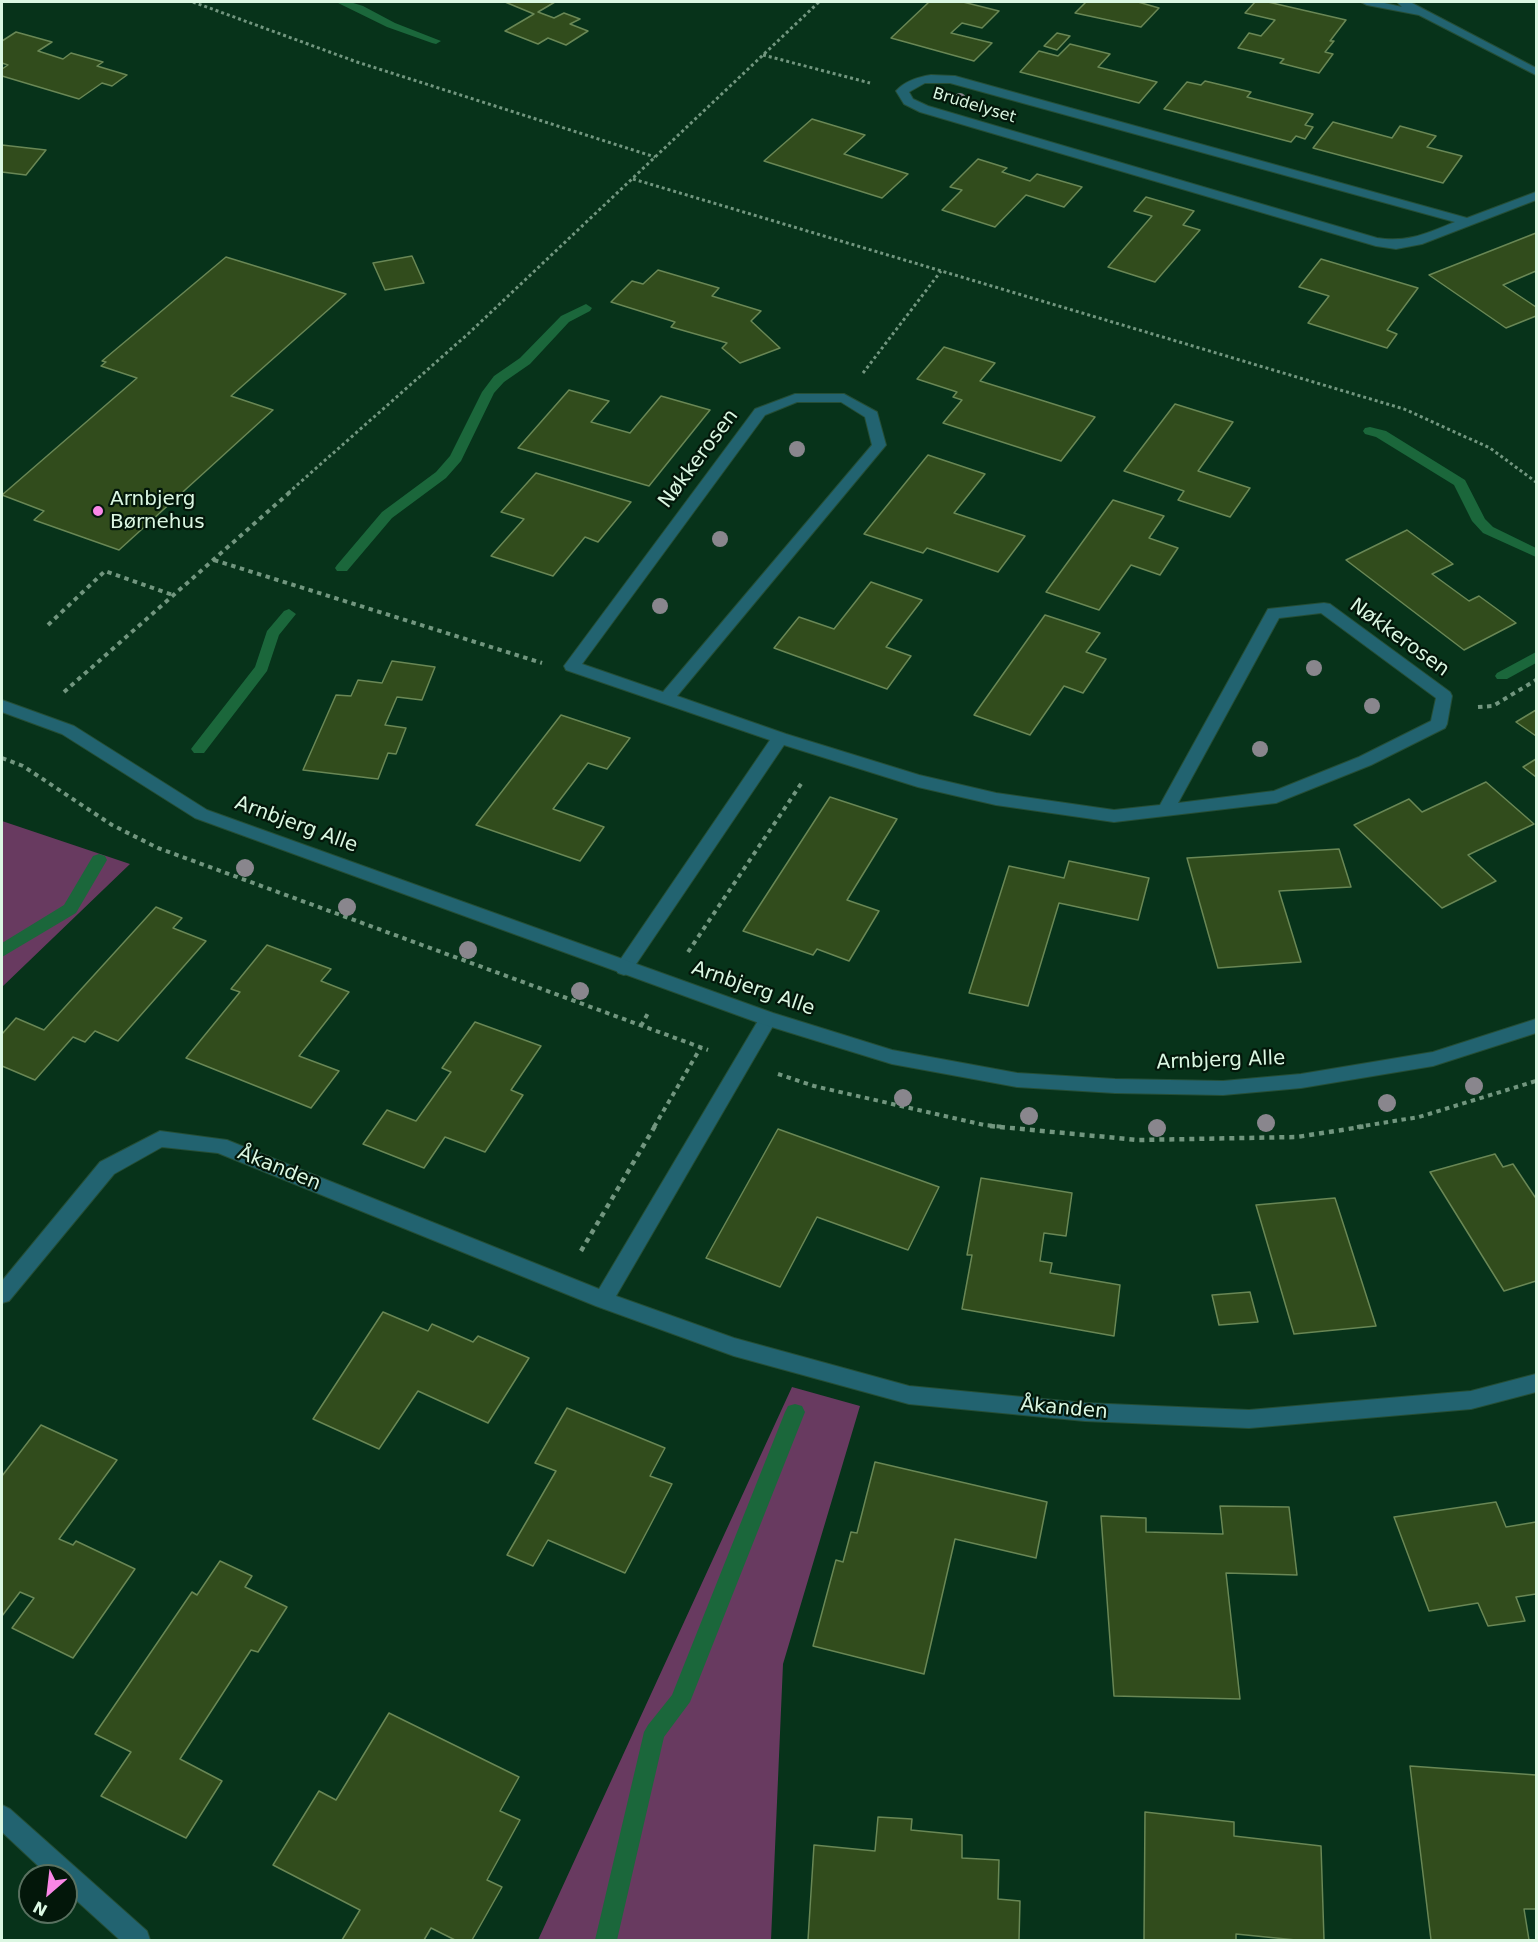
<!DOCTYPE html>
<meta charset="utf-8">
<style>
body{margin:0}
#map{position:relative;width:1538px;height:1942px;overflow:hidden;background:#07331a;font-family:"DejaVu Sans",sans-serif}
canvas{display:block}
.frame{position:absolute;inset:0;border:3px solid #dbf7e2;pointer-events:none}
.north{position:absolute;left:18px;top:1864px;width:60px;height:60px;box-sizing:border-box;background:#03170a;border:2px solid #597160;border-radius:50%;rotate:208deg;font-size:16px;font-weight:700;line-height:24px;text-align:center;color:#dbf7e2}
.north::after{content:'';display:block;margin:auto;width:21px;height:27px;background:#fa87e7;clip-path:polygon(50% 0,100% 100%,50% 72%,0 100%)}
</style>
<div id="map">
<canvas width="1538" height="1942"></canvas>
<div class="frame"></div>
<div class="north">N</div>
</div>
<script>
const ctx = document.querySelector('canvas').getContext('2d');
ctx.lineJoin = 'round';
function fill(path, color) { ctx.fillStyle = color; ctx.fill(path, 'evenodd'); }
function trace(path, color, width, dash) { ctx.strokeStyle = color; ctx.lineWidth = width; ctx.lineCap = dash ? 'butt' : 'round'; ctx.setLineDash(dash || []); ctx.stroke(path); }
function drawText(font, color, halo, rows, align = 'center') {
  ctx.font = font + ' "DejaVu Sans",sans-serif'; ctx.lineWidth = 4.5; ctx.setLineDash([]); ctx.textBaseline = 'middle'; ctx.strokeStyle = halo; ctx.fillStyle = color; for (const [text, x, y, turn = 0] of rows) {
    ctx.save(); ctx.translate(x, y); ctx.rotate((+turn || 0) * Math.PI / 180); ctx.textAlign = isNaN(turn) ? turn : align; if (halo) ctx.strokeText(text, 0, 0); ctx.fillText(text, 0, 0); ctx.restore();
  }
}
fill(new Path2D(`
 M2,821L130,864L2,987Z
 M792,1387L860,1406L783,1664L771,1940H538Z`), '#683a60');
fill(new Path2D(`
 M336,2H350L363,6L395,23L441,41L436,44L432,43L387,27Z
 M586,304L592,308L590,311L569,322L530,364L504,382L494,393L461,461L446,478L392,518L347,571H337L335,568L337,565L382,512L436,472L450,456L482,392L494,376L520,358L561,316Z
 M1370,427L1386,431L1465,480L1485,519L1493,527L1536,548V557L1483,533L1472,521L1454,485L1376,437L1365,434L1363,431L1365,428Z
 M289,609L296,614L279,635L267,671L204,753H194L191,749L194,745L255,667L267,631L284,611Z
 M1536,652V663L1507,679H1497L1495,676L1497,673Z
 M99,854L105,856L107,860L76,913L2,957V943L64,905L93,856Z
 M795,1404L802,1406L805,1412L690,1702L664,1737L617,1940H595L644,1732L648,1725L672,1695L785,1412L788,1406Z`), '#1b673b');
const building = new Path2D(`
 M505,2H555L538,12L554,18L564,13L580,19L570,24L588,31L566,45L548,38L538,44L505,31L534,14Z
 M929,2H963L999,11L982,28L962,23L951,33L992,43L974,61L891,38Z
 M1086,2H1138L1159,8L1141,27L1075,13Z
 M1255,2H1268L1346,20L1330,41H1334L1325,52L1333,54L1319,73L1280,63L1284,59L1238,48L1249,33L1261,36L1275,20L1245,13Z
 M16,32L52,42L38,51L63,59L71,53L103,62L97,66L127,75L112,86L102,83L79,99L2,76V69L8,65L2,63V41Z
 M1057,33L1070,36L1057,50L1044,46Z
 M1070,44L1110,54L1098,67L1157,82L1139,103L1020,72L1039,51L1058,56Z
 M1205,81L1251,92L1247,97L1313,114L1305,125L1313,127L1305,139L1296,136L1291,142L1164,109L1187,82L1201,85Z
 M812,119L865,135L844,154L908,174L882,198L764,161Z
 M1333,122L1392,138L1400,126L1436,136L1427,147L1462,156L1443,183L1313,148Z
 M2,145L46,150L26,175L2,172Z
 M978,159L1007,168L1002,172L1030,181L1037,174L1082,187L1064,207L1026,195L995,227L942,210L962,190L950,187Z
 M1146,197L1194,211L1183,225L1200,230L1155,282L1108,267L1152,216L1134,211Z
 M1536,233V271L1503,285L1536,307V316L1506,328L1429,275Z
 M412,256L424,283L385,290L373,263Z
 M226,257L346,294L231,396L273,410L119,550L34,520L44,511L2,495L137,378L101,366L106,362L102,361Z
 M1321,259L1418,288L1387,330L1397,334L1387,348L1308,323L1329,296L1299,287Z
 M658,270L719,288L712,296L761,311L751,321L780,348L740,363L722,348L727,343L671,327L675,322L611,302L632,281L643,284Z
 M944,347L995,363L980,381L1095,417L1061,461L943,423L962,400L953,397L957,392L917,379Z
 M569,390L609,401L591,422L630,433L661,396L710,410L649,486L518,448Z
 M1175,404L1233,422L1198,471L1250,488L1230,517L1178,500L1184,491L1124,471Z
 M928,455L985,474L954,513L1025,536L998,572L927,548L923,553L864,534Z
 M536,473L631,502L598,542L585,537L553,576L491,556L524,519L501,512Z
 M1113,500L1164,516L1149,538L1178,548L1160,575L1131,565L1099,610L1046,592Z
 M1407,530L1453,564L1432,574L1469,601L1479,596L1516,623L1464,650L1346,560Z
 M871,582L922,600L886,647L911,656L887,689L774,648L799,617L834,629Z
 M1045,615L1100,633L1086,652L1106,659L1083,693L1064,686L1030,735L974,715Z
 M392,661L435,667L422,700L397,697L385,725L406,728L396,754L388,753L378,779L303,770L336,695L351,696L358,680L382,683Z
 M1536,710V736L1516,722Z
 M561,715L630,738L607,769L588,763L553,809L604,827L580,861L476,825Z
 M1536,759V777L1523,767Z
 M1486,782L1534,824L1468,855L1496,881L1442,908L1354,825L1409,799L1422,812Z
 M830,797L897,819L847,900L879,911L849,961L817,949L813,955L743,931Z
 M1339,849L1351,887L1279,891L1301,962L1218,968L1187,858Z
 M1069,861L1149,878L1138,920L1059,903L1028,1006L969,993L1009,866L1064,878Z
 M156,907L182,918L173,928L206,941L118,1041L95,1031L85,1042L73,1037L35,1080L2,1066V1034L16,1018L44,1030Z
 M267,945L331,969L321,981L349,992L299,1056L339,1071L311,1108L186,1058L240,992L231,989Z
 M475,1022L541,1046L511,1090L523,1095L485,1152L445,1137L424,1168L363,1144L387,1110L416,1121L451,1072L442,1068Z
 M778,1129L939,1187L908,1250L817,1217L780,1287L706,1258Z
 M1495,1154L1503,1167L1513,1164L1535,1197L1536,1196V1281L1504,1291L1430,1172Z
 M981,1178L1072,1193L1066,1236L1044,1233L1040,1261L1052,1263L1050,1273L1120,1285L1114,1336L962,1309L972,1255H967Z
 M1335,1198L1376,1326L1294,1334L1256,1205Z
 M1250,1292L1258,1322L1219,1325L1212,1295Z
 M383,1312L428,1331L432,1324L473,1342L478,1336L529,1358L488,1423L418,1391L379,1449L313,1419Z
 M567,1408L665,1448L650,1476L672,1484L625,1573L548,1540L533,1566L507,1555L556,1471L535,1463Z
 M41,1425L117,1460L59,1539L73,1545L76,1541L135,1569L73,1658L12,1628L34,1598L20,1592L2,1616V1476Z
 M875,1462L1047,1502L1036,1558L955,1539L924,1674L813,1646L836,1560L843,1562L851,1532L857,1533Z
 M1496,1502L1506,1527L1536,1522V1594L1516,1597L1525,1621L1488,1626L1478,1603L1429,1611L1394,1517Z
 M1220,1506L1289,1507L1297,1575L1226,1573L1240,1699L1114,1696L1101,1516L1146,1518V1532L1223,1534Z
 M220,1561L252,1576L245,1587L287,1607L258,1652L251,1650L180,1759L222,1781L186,1838L101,1796L131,1752L95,1734L192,1592L197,1595Z
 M389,1713L519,1777L500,1811L520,1820L487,1880L502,1887L472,1940H455L431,1928L424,1940H342L360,1910L273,1865L319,1791L336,1800Z
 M1410,1766L1536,1775V1909H1524L1529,1940H1431Z
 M1145,1812L1234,1822V1836L1321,1846L1324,1940H1296L1236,1934V1940H1144Z
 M878,1817L912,1819L911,1830L962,1835V1858L999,1860L998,1899L1020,1901L1019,1940H808L814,1845L875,1851Z`);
fill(building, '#314c1c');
trace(building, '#698755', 1.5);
const minor = new Path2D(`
 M1361,2H1380L1402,7L1397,2H1410L1536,68V75L1419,15L1367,5Z
 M931,75L955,76L1467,218L1536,192V200L1422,244L1396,249L1376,246L920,112L904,104L896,91C905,81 918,77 931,75ZM925,83H950L1455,222C1427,233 1408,243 1377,238L928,106L913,99L909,92Z
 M795,394H844L877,412L886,445L677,696L786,734L919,775L996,793L1114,810L1160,805L1268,609L1324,603L1330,604L1450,692L1452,696L1447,724L1445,728L1371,765L1276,803L1114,822L996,805L918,787L784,745L630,973L624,975L618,973L615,968L618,963L770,740L566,670L564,666L755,409ZM797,402H841L865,417L872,445L663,692L582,664L765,415ZM1321,613L1436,698L1431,721L1359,757L1274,791L1178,803L1279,618Z
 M768,1012L774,1014L777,1019L616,1296L734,1338L909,1386L1085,1403L1249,1410L1471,1391L1536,1374V1392L1471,1409L1249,1428L1085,1421L909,1404L734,1356L596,1306L218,1153L162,1147L114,1174L9,1301L2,1303V1281L100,1162L160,1131L227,1140L599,1289L762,1014Z
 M2,1805L10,1809L147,1931L150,1940H120L66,1891V1876H49L2,1832Z`);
const tertiary = new Path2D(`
 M2,700L74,726L207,810L773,1013L892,1050L1017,1073L1115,1079L1223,1081L1301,1074L1433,1052L1536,1019V1033L1433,1066L1301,1088L1223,1095L1115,1093L1017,1087L892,1064L762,1024L195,818L62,734L2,712Z`);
trace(minor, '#254e36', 2);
trace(tertiary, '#254e36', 2);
trace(new Path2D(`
 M193,2L357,62L655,157
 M763,55L870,83
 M633,179L1404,409L1490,448L1536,482
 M863,373L941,271
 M288,493L469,333L819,2`), '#72967f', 3, [3, 3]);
trace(new Path2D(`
 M214,560L542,663
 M48,625L105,571L173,595
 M64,692L290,492
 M1478,707L1493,706L1536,680
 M2,758L23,766L112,825L158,848L708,1050
 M688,952L803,781
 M641,1026L648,1013
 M778,1074L814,1086L984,1125L1005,1127
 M654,1127L701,1047
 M1357,1127L1419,1117L1536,1081`), '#72967f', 4, [4.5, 4.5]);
trace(new Path2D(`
 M990,1126L1138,1140L1297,1137L1367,1126
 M581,1251L655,1126`), '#72967f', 4.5, [5, 5]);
fill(minor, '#226370');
fill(tertiary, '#226370');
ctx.fillStyle = '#89868d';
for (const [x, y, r] of [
 [960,99,6],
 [797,449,8],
 [720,539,8],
 [660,606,8],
 [1314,668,8],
 [1372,706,8],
 [1260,749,8],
 [245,868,9],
 [347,907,9],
 [468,950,9],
 [580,991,9],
 [1474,1086,9],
 [903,1098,9],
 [1387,1103,9],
 [1029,1116,9],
 [1266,1123,9],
 [1157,1128,9]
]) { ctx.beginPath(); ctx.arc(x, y, r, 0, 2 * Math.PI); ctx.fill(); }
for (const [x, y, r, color] of [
 [98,511,6,"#fa87e7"]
]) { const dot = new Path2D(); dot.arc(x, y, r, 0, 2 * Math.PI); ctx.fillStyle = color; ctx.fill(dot); trace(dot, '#03170a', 2); }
drawText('16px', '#dbf7e2', '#03170a', [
 ["Brudelyset",974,106,17]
]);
drawText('20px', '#dbf7e2', '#03170a', [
 ["Nøkkerosen",699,459,-53],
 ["Nøkkerosen",1399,638,36],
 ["Arnbjerg Alle",296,825,20],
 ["Arnbjerg Alle",753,989,19],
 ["Arnbjerg Alle",1221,1061,-2],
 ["Åkanden",279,1169,22],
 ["Åkanden",1064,1409,5]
]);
drawText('20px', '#dbf7e2', '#03170a', [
 ["Arnbjerg",110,500],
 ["Børnehus",110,523]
], 'left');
</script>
